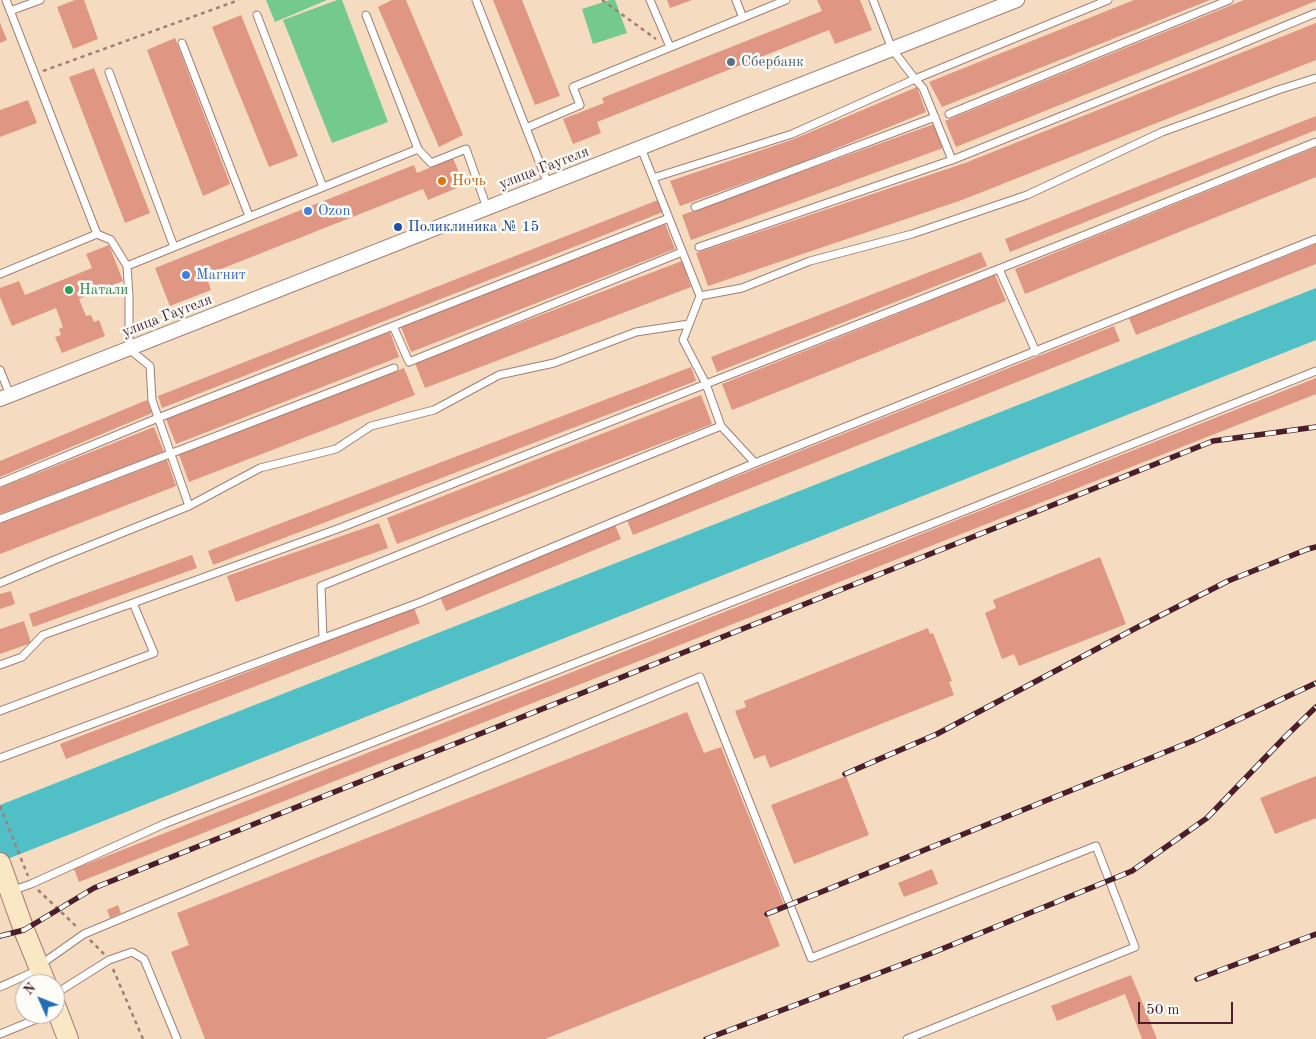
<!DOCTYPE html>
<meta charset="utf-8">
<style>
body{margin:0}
#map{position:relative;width:1316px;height:1039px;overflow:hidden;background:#f5dcc0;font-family:"Old Standard TT",serif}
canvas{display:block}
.north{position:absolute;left:15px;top:974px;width:50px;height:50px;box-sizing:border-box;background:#fdfcf7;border:1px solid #b5a4a5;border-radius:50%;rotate:314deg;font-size:14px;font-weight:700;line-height:20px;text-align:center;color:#4a1f2b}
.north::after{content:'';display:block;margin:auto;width:18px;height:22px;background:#1f6fb2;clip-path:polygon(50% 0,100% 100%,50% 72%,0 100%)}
.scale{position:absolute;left:1138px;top:1002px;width:95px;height:22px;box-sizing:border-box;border:2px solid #4a1f2b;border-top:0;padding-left:6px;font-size:15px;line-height:18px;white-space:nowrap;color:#4a1f2b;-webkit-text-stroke:4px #fdfcf7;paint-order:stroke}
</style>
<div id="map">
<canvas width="1316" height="1039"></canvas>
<div class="north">N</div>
<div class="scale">50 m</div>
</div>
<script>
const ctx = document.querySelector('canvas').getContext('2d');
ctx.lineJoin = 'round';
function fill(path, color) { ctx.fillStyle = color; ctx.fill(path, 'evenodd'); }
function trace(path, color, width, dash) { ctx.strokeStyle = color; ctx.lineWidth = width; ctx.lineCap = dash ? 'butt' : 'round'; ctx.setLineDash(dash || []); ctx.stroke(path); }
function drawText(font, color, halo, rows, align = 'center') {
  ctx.font = font + ' "Old Standard TT",serif'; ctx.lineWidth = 5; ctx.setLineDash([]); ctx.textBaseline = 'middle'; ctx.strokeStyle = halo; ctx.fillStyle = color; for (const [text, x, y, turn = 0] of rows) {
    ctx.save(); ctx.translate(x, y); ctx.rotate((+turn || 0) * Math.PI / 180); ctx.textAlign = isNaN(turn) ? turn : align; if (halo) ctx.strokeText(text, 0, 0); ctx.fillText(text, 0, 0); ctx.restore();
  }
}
fill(new Path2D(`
 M266,0H327L275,22Z
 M337,0H342L388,122L332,143L283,20Z
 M610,0H615L627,33L593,44L582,9Z`), '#74c98d');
fill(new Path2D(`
 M1316,288V340L0,862V805Z`), '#51c0c6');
fill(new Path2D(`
 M75,0H84L98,39L73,49L57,7Z
 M392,0H406L463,135L439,147L378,7Z
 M493,0H522L560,96L535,105Z
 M667,0H692L670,8Z
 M817,0H860L872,30L835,44L829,30L597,122L601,133L573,144L563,119L604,103L602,98L822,11Z
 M1134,0H1210L942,107L929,82Z
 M1244,0H1316V1L956,147L945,121Z
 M241,15L298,156L269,167L212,27Z
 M0,23L7,40L0,43Z
 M1316,23V60L962,200L708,286L696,253L965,163Z
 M175,38L230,184L203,196L147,50Z
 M94,68L150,213L125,223L69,77Z
 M917,87L926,112L803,162L680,206L670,181L794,139Z
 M28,100L37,123L0,137V110Z
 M1316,116V130L1010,252L1005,239Z
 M934,124L943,148L691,240L682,215Z
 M1316,147V177L1025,294L1015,269Z
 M453,158L464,185L428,200L423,189L206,275L211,290L170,306L155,268L414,165L417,173Z
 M658,200L663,212L162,408L158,396Z
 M665,224L675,249L411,352L401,327Z
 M1316,244V264L1136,335L1129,318Z
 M109,245L123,281L79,299L86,316L91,315L94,322L99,320L105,336L62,353L55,337L61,335L59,329L63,327L56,308L12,326L0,297V288L19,281L25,295L92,268L86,254Z
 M981,252L987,266L717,372L711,357Z
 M682,261L691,287L425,388L415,363Z
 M995,275L1006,301L732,410L722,384Z
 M1114,326L1120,341L633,535L627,520Z
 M390,332L399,357L176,444L166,419Z
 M691,367L696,381L213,565L208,551Z
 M404,368L415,395L189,482L179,455Z
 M1316,378V394L79,882L74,869Z
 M701,395L712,424L397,544L387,518Z
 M147,400L152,413L0,477V461Z
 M154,427L164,452L0,514V488Z
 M167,460L176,486L0,554V524Z
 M379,523L388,548L236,602L227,576Z
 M615,525L621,539L446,611L440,597Z
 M192,555L197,568L33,627L29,614Z
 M1100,557L1126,624L1019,666L1014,654L1002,659L985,613L996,608L993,600Z
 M11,591L15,604L0,609V594Z
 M414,608L420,623L66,759L60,744Z
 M24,621L31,643L0,654V629Z
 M928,628L930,634L933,633L952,681L949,682L954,695L770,768L765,755L754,759L735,711L746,707L744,701Z
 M687,712L704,753L721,747L785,907L767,914L780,946L545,1039H205L171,952L189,945L177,913Z
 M846,776L869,835L794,864L771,805Z
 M1316,776V818L1275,834L1260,798Z
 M932,869L938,884L904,897L898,883Z
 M118,905L121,913L110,918L107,910Z
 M1131,975L1157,1039H1142L1125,994L1057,1021L1051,1006Z`), '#df9682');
const lane = new Path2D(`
 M476,0L526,128
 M650,0L670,47
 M736,0L743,18
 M873,0L892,49L915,79L923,88L952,160L1224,51L1316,13
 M10,11L40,0
 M257,15L323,187
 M366,15L418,149
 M182,43L249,216
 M109,72L174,247
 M949,114L1229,0
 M641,148L700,296L683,340L706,384L721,426
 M653,178L792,134L915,79L1108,0
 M548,184L526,128L580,105L573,87L786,0
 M695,207L935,117
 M97,234L111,240L127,266L129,296V349L150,366L152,400L189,506L260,468L336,449L371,426L434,410L499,375L554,363L636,332L689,324
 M699,247L952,160
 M127,266L418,149L431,163L466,149L487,208
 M999,269L1036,352
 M0,274L97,234L6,0
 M700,296L742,288L810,261L912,234L1027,195L1162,132L1278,90L1316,78
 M393,326L409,362L682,252
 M0,370L10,395
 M0,483L158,418L669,218
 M0,519L394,368
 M0,583L52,561L189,506
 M133,603L340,528L1090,233L1316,142
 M323,638L321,586L721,426L755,463
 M0,665L22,657L43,635L133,603L154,653L0,711
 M0,758L421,602L755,463L1316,239
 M11,891L31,884L164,824L944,519L1316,371
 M40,965L84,934L700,677L811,958L1096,846L1135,947L907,1039
 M0,987L38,970
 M55,994L109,960L132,952L144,959L177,1039
 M0,1034L49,1014`);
const street = new Path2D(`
 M0,399L1017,0`);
const secondary = new Path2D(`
 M0,863L24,930L46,984
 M55,1005L68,1039`);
trace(lane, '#a07e76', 9);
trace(street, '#a07e76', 16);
trace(secondary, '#a07e76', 22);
trace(new Path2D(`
 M602,0L656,39
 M43,71L239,0
 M0,806L28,876
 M38,890L77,927
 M90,940L104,954
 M113,969L143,1039`), '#a07e76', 2.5, [4, 4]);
trace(lane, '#fff', 7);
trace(street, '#fff', 14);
trace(secondary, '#fae7c3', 20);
const rail = new Path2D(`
 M845,774L937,734L1136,628L1228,581L1308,549L1316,547
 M767,914L1195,740L1316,683
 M0,936L24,930L94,888L1213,441L1316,427
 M1197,979L1316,934
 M706,1039L932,953L1132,871L1207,818L1286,736L1316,707`);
trace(rail, '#4a1f2b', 5.5);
trace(rail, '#fdfcf7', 4, [11]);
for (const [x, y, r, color] of [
 [731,62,5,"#5c6f8a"],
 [442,181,5,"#e8710a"],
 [308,211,5,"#3f7fe0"],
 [398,227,5,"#1a4fb4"],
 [186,275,5,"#3f7fe0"],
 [69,290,5,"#2e9e5b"]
]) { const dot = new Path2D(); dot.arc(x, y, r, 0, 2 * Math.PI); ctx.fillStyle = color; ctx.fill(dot); trace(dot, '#fdfcf7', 2); }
drawText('15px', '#4e5e75', '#fdfcf7', [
 ["Сбербанк",741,62]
], 'left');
drawText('15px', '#4a1f2b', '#fdfcf7', [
 ["улица Гаугеля",544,168,-21],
 ["улица Гаугеля",167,316,-21]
]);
drawText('15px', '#c56008', '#fdfcf7', [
 ["Ночь",452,181]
], 'left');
drawText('15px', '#366cbe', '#fdfcf7', [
 ["Ozon",318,211],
 ["Магнит",196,275]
], 'left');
drawText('15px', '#164399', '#fdfcf7', [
 ["Поликлиника № 15",408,227]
], 'left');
drawText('15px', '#27864d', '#fdfcf7', [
 ["Натали",79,290]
], 'left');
</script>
